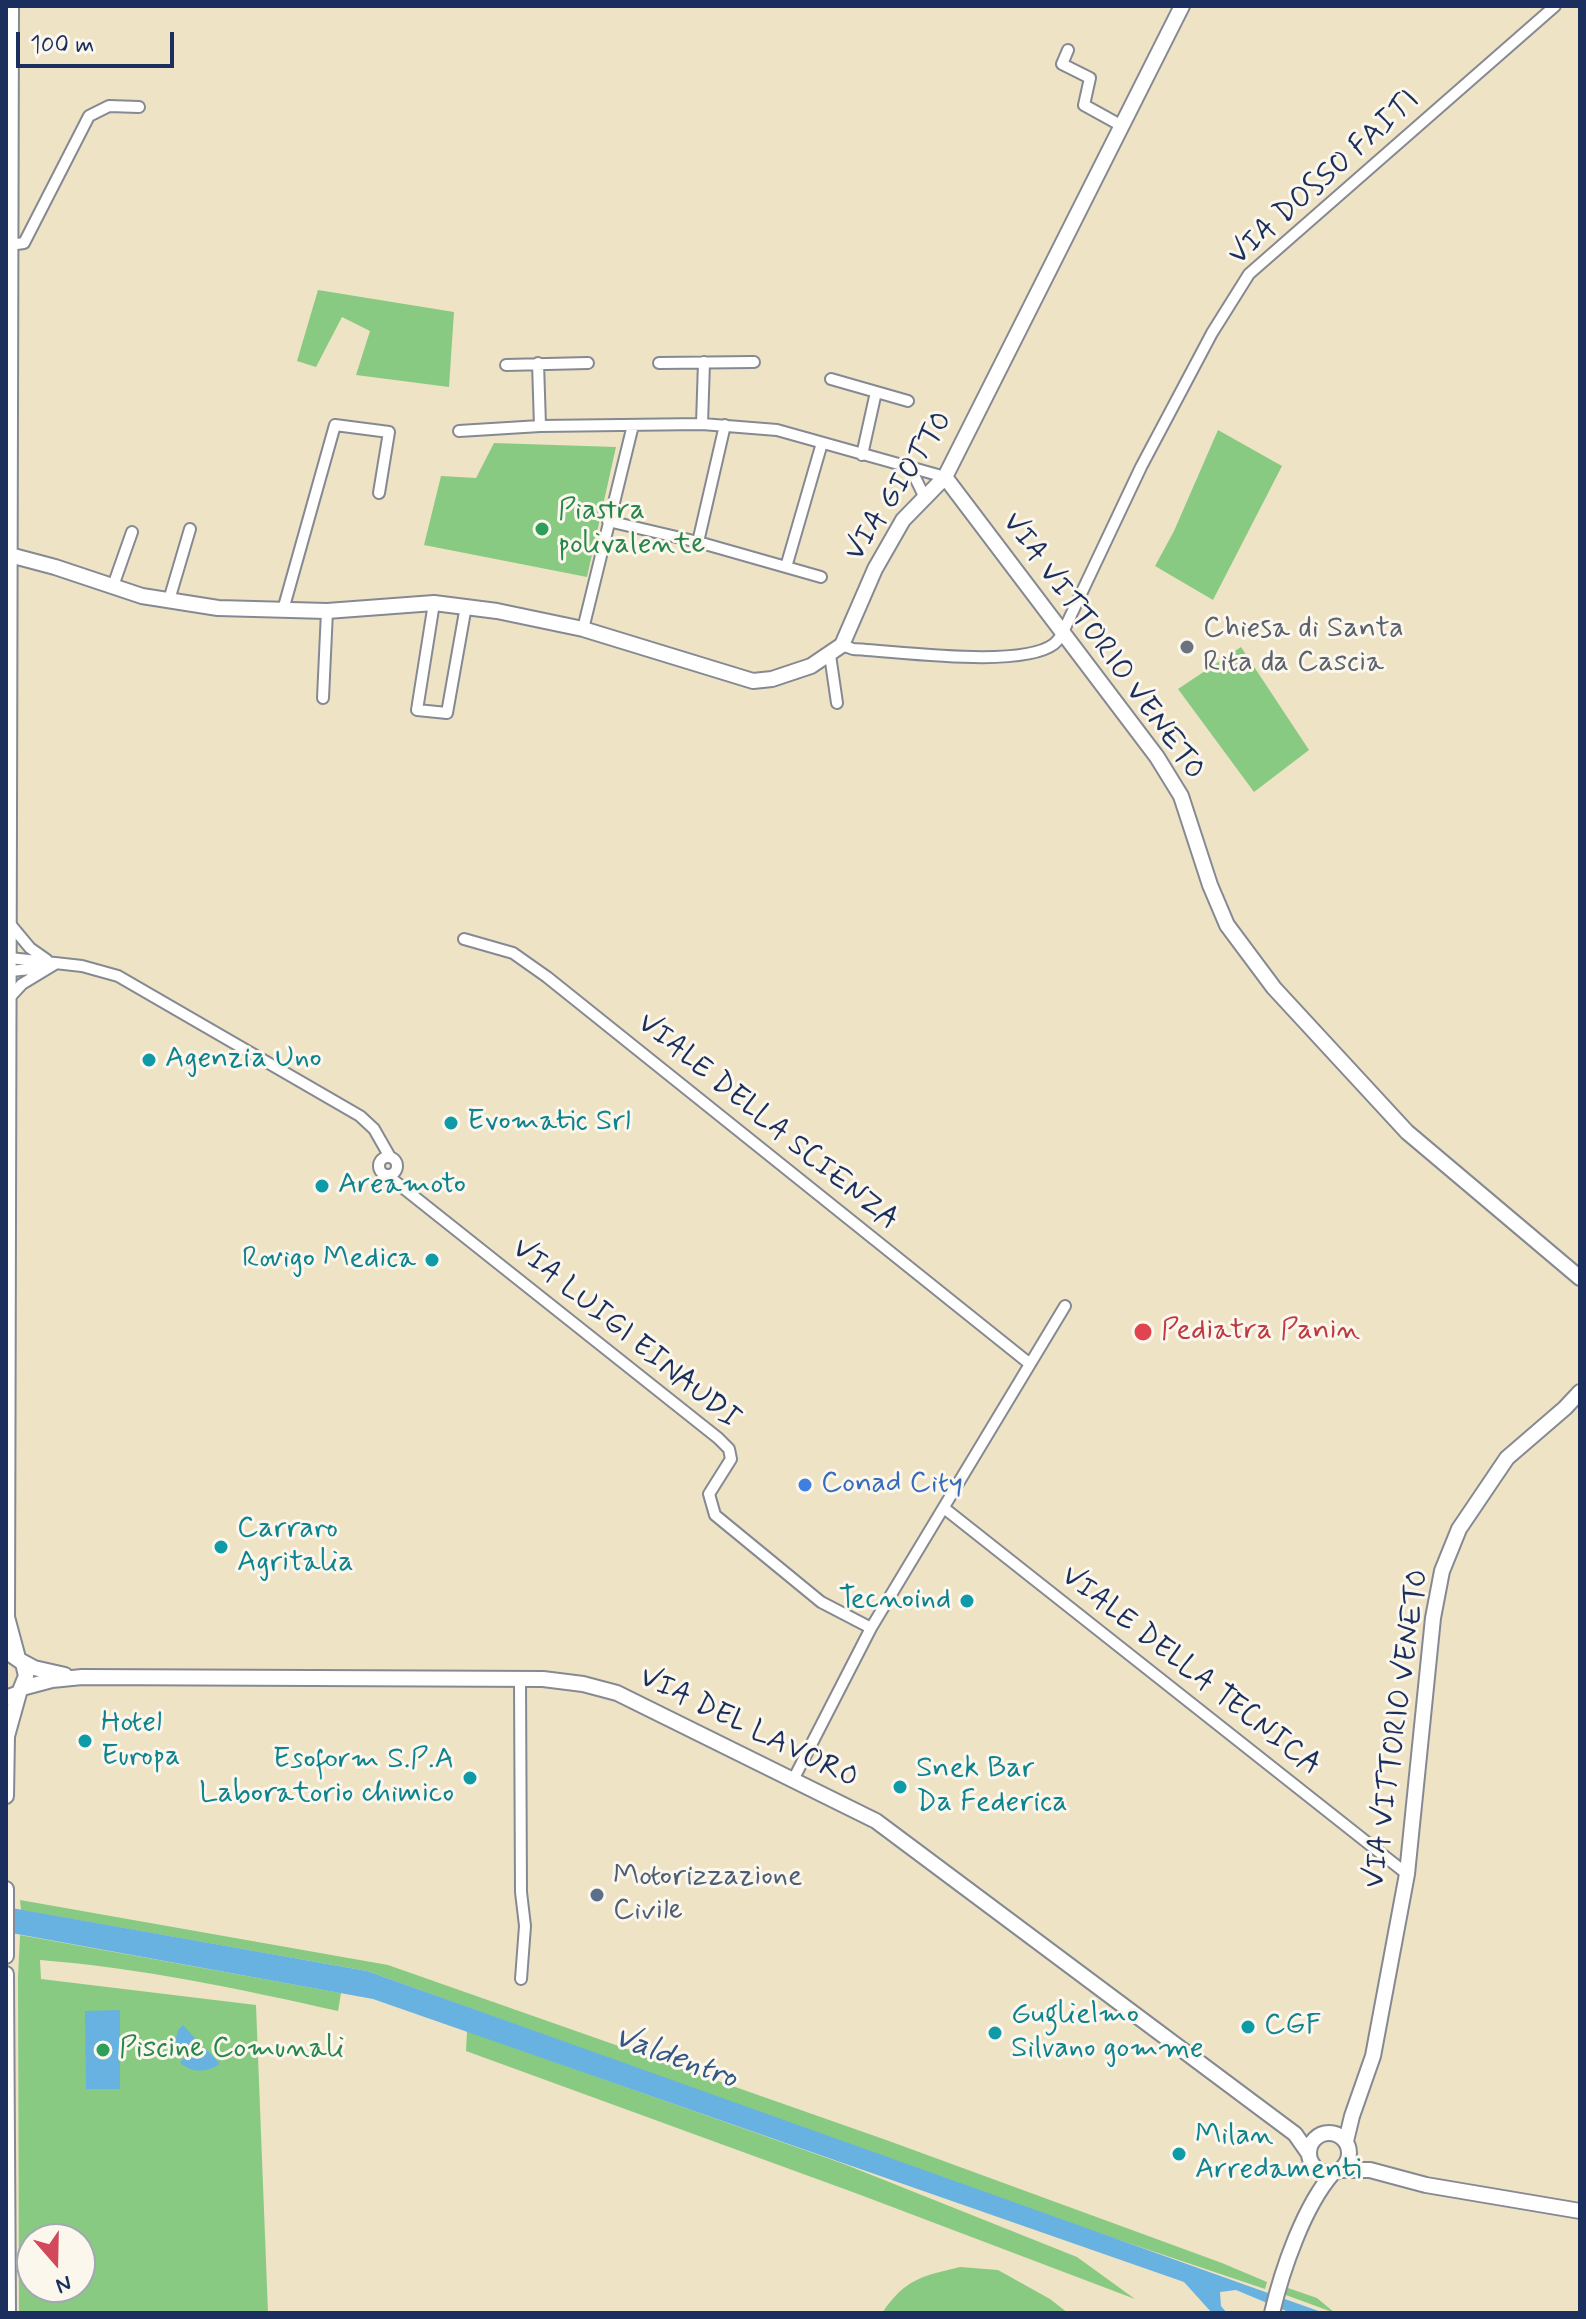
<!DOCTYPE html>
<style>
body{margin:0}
#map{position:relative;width:1586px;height:2319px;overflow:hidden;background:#efe3c5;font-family:Mynerve,sans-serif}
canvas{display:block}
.frame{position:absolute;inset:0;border:8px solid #1b2f5e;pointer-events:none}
.north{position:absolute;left:16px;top:2223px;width:80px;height:80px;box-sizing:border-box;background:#fbf7ec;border:2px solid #a1a7b3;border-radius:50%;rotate:160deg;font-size:22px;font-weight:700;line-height:32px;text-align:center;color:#1b2f5e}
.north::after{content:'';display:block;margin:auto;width:28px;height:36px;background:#d1495b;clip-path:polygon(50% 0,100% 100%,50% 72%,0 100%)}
.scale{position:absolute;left:16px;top:32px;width:158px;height:36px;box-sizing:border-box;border:4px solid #1b2f5e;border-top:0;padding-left:10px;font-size:24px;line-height:28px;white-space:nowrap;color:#1b2f5e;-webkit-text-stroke:6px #fbf7ec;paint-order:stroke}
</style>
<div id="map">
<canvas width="1586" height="2319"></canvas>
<div class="frame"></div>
<div class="north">N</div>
<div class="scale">100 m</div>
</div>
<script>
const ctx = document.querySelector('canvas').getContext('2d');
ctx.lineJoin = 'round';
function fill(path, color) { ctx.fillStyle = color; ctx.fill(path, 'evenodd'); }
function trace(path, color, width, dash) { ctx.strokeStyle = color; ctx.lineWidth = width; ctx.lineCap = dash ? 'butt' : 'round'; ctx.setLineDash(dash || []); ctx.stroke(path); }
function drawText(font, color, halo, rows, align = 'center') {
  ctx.font = font + ' Mynerve,sans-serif'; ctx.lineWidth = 6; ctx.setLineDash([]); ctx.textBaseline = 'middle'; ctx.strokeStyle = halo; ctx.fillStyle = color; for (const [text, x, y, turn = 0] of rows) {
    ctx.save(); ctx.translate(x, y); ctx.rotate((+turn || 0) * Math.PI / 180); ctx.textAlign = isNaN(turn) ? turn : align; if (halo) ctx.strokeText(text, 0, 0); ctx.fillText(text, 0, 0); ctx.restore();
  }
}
fill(new Path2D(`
 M318,290L454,312L449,387L356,375L370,331L342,317L316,367L297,361Z
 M1218,430L1282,466L1213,600L1155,566L1174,531Z
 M494,443L616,447L587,577L424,545L441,476L476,478Z
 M1241,647L1309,750L1254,792L1178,689Z
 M20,1900L388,1965L889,2141L1222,2263L1267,2282L1265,2289L1024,2208L367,1971L21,1910Z
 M20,1935L341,1993L338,2011C240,1989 141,1968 40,1960L41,1979L256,2005L268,2313L19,2312L18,1977ZM32,2239H80V2287H32Z
 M467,2031L844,2164L1077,2257L1135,2299L858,2194L466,2051Z
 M960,2267L998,2270L1050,2299L1068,2313H882C905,2279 922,2276 960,2267Z
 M1285,2287L1317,2298L1335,2313L1283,2294Z`), '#89ca82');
fill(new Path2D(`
 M6,1907L367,1971L1324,2313H1291L1236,2290L1220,2292L1221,2306L1227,2313H1212L1184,2282L373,1999L6,1932Z
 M120,2010V2089H86L85,2011Z
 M183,2025L195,2038L193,2042L196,2048H205L220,2064C205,2073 193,2073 180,2063L185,2057L179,2043L175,2042L178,2030Z`), '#67b2e0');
const street = new Path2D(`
 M1068,50L1062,64L1090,78L1084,105L1122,126
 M9,245L24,243L89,116L109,106L139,107
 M538,363L540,426
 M659,363L754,362
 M506,365L588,363
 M831,379L908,401
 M702,424L704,362
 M459,431L540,426L702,424L777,430L945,477
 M862,455L876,392
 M909,465L925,498
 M608,521L698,542L821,577
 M698,542L725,425
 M786,567L822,443
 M113,586L132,532
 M169,600L190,529
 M434,603L417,710L447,713L466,606
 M283,610L335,425L389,432L379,493
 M583,629L633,425
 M842,645L853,649C897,651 1021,669 1054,644C1058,641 1060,637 1062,634L1141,467L1212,333L1249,274L1555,6
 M830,655L837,703
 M323,698L327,611
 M10,924L30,948L47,960
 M464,939L513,953L547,977L1030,1364
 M10,958L82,966L118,976L360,1116L374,1129L390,1157
 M10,971L42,968
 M10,997L22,984L55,964
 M379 1166a9 9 0 1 1 18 0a9 9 0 1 1-18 0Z
 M387,1175L718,1438L729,1449L731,1459L709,1494L715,1515L821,1602L871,1628
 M944,1508L1407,1874
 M520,1679L521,1892L525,1926L521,1979
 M793,1780L871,1628L1065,1306`);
const secondary = new Path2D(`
 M11,6L7,1617L18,1658
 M945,477L1157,757L1181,796L1210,885L1227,925L1274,988L1407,1132L1580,1278
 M6,554L55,567L142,596L218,608L327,611L434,603L497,611L583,629L753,681L772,679L811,666L842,645L875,569L903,520L945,477L1182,6
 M21,1661L34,1668L65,1675
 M22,1688L52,1680L82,1677L543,1679L583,1684L617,1693L876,1821L1295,2134L1309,2154
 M6,1698L19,1693L26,1676L23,1663L10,1654
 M6,1796L7,1736L19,1693
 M6,1889V1956
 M6,1974L8,2313
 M1309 2153a20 20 0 1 1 40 0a20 20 0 1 1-40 0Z
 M1346,2141L1352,2116L1373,2056L1407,1874L1433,1618L1442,1571L1459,1529L1507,1458L1565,1408L1580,1392
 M1340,2170H1370L1426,2185L1580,2211
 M1272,2313C1282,2270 1304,2206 1333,2173`);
trace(street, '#858992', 14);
trace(secondary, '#858992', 18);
trace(street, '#fff', 10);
trace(secondary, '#fff', 14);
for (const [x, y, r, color] of [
 [542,529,8,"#2e9e5b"],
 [1187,647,8,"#6b7280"],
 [149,1060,8,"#0f9aa8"],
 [451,1123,8,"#0f9aa8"],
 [322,1186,8,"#0f9aa8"],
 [432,1260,8,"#0f9aa8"],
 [1143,1332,10,"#e0444e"],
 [805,1485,8,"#3f7fe0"],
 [221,1547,8,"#0f9aa8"],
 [967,1601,8,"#0f9aa8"],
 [85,1741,8,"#0f9aa8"],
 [470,1778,8,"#0f9aa8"],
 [900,1787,8,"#0f9aa8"],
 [597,1895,8,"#5c6f8a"],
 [1248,2027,8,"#0f9aa8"],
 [995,2033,8,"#0f9aa8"],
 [103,2050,8,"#2e9e5b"],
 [1179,2154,8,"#0f9aa8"]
]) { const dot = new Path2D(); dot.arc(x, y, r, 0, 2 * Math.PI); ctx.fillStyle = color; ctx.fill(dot); trace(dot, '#fbf7ec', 3); }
drawText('30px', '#1b2f5e', '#fbf7ec', [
 ["VIA DOSSO FAITI",1325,179,-42],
 ["VIA GIOTTO",900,487,-57],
 ["VIA VITTORIO VENETO",1102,647,54],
 ["VIALE DELLA SCIENZA",767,1123,39],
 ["VIA LUIGI EINAUDI",625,1335,39],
 ["VIALE DELLA TECNICA",1190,1672,38],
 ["VIA DEL LAVORO",748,1729,26],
 ["VIA VITTORIO VENETO",1398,1729,-82]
]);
drawText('30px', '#27864d', '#fbf7ec', [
 ["Piastra",558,512],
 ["polivalente",558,546],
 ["Piscine Comunali",119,2050]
], 'left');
drawText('30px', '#5b616d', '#fbf7ec', [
 ["Chiesa di Santa",1203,630],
 ["Rita da Cascia",1203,664]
], 'left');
drawText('30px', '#0d838f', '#fbf7ec', [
 ["Agenzia Uno",165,1060],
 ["Evomatic Srl",467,1123],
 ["Areamoto",338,1186],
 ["Rovigo Medica",416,1260,"right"],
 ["Carraro",237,1530],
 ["Agritalia",237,1564],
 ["Tecnoind",951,1601,"right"],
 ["Hotel",101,1724],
 ["Europa",101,1758],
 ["Esoform S.P.A",454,1761,"right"],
 ["Laboratorio chimico",454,1795,"right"],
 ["Snek Bar",916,1770],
 ["Da Federica",916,1804],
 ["Guglielmo",1011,2016],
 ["Silvano gomme",1011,2050],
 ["CGF",1264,2027],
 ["Milan",1195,2137],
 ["Arredamenti",1195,2171]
], 'left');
drawText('30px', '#be3a42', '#fbf7ec', [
 ["Pediatra Panin",1161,1332]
], 'left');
drawText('30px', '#366cbe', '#fbf7ec', [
 ["Conad City",821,1485]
], 'left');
drawText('30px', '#4e5e75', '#fbf7ec', [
 ["Motorizzazione",613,1878],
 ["Civile",613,1912]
], 'left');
drawText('italic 32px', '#325685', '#fbf7ec', [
 ["Valdentro",675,2059,20]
]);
</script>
